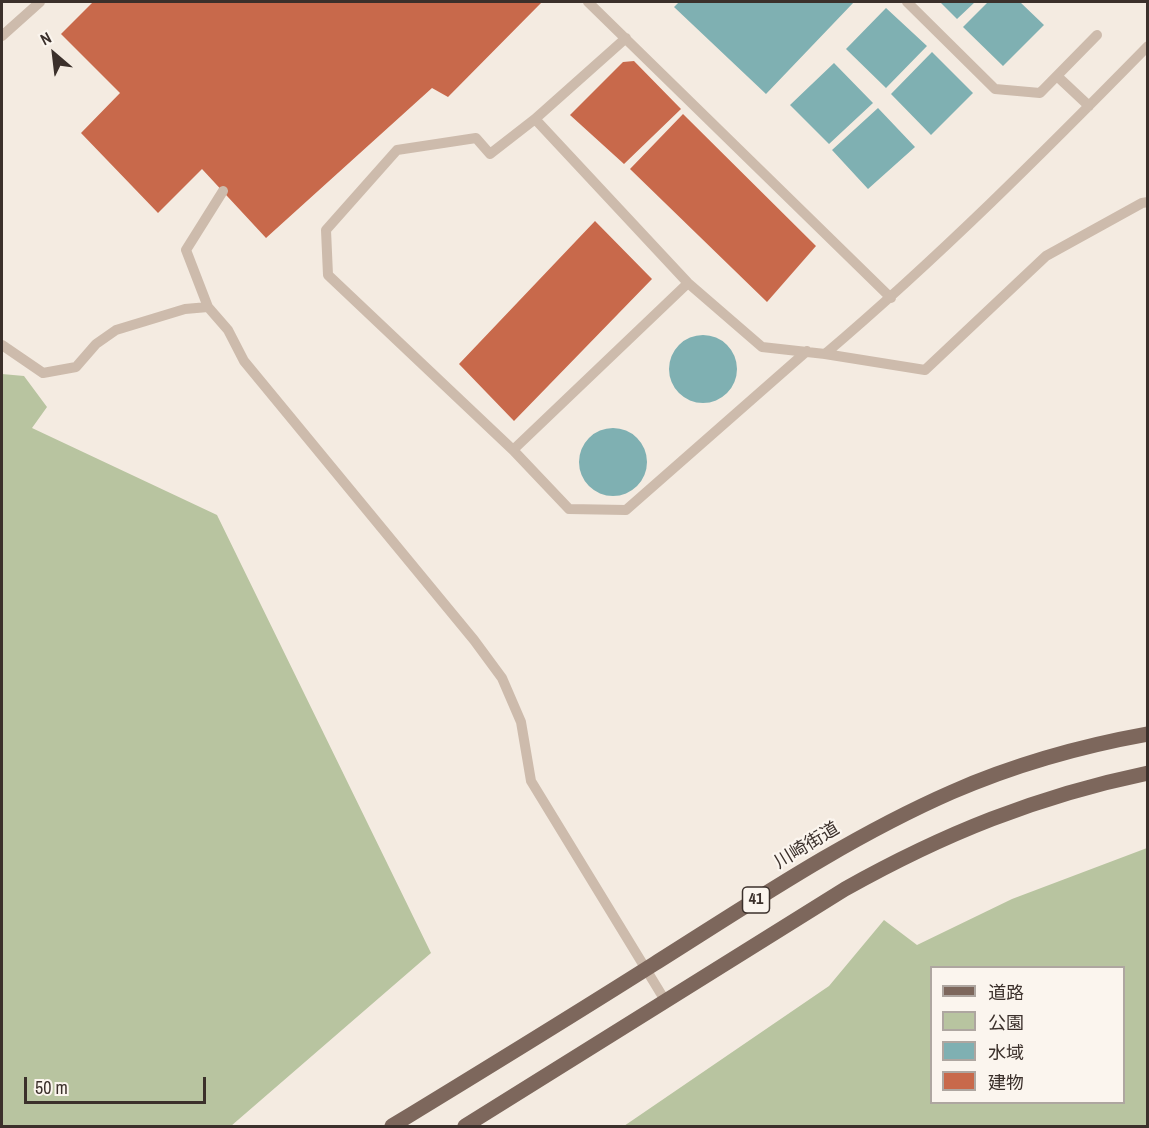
<!DOCTYPE html>
<meta charset="utf-8">
<style>
body{margin:0}
#map{position:relative;width:1149px;height:1128px;overflow:hidden;background:#f4ebe1;font-family:"Archivo Narrow","Noto Sans JP",sans-serif}
canvas{display:block}
.frame{position:absolute;inset:0;border:3px solid #3b302b;pointer-events:none}
.legend{position:absolute;left:930px;top:966px;width:195px;height:138px;box-sizing:border-box;background:#fbf5ee;border:2px solid #aea6a0;margin:0;padding:8px 10px;list-style:none;font-size:18px;color:#3b302b}
.legend li{display:flex;align-items:center;gap:12px;height:30px}
.legend b{width:30px;border:2px solid #aea6a0}
.north{position:absolute;left:24px;top:24px;width:60px;height:60px;-webkit-text-stroke:4px #fbf5ee;paint-order:stroke;rotate:332deg;font-size:16px;font-weight:700;line-height:24px;text-align:center;color:#3b302b}
.north::after{content:'';display:block;margin:auto;width:21px;height:27px;background:#3b302b;clip-path:polygon(50% 0,100% 100%,50% 72%,0 100%)}
.scale{position:absolute;left:24px;top:1077px;width:182px;height:27px;box-sizing:border-box;border:3px solid #3b302b;border-top:0;padding-left:8px;font-size:18px;line-height:21px;white-space:nowrap;color:#3b302b;-webkit-text-stroke:4px #fbf5ee;paint-order:stroke}
</style>
<div id="map">
<canvas width="1149" height="1128"></canvas>
<div class="frame"></div>
<ul class="legend">
<li><b style="height:8px;background:#7d675c"></b>道路</li>
<li><b style="height:16px;background:#b8c4a0"></b>公園</li>
<li><b style="height:16px;background:#7fb0b2"></b>水域</li>
<li><b style="height:16px;background:#c8694b"></b>建物</li>
</ul>
<div class="north">N</div>
<div class="scale">50 m</div>
</div>
<script>
const ctx = document.querySelector('canvas').getContext('2d');
ctx.lineJoin = 'round';
function fill(path, color) { ctx.fillStyle = color; ctx.fill(path, 'evenodd'); }
function trace(path, color, width, dash) { ctx.strokeStyle = color; ctx.lineWidth = width; ctx.lineCap = dash ? 'butt' : 'round'; ctx.setLineDash(dash || []); ctx.stroke(path); }
function drawText(font, color, halo, rows, align = 'center') {
  ctx.font = font + ' "Archivo Narrow","Noto Sans JP",sans-serif'; ctx.lineWidth = 4.5; ctx.setLineDash([]); ctx.textBaseline = 'middle'; ctx.strokeStyle = halo; ctx.fillStyle = color; for (const [text, x, y, turn = 0] of rows) {
    ctx.save(); ctx.translate(x, y); ctx.rotate((+turn || 0) * Math.PI / 180); ctx.textAlign = isNaN(turn) ? turn : align; if (halo) ctx.strokeText(text, 0, 0); ctx.fillText(text, 0, 0); ctx.restore();
  }
}
fill(new Path2D(`
 M2,374L24,376L47,407L32,428L217,515L431,953L231,1126H2Z
 M1147,848V1126H624L829,986L884,920L917,945L1012,899ZM932,968H1124V1102H932Z`), '#b8c4a0');
fill(new Path2D(`
 M679,2H854L766,94L674,7Z
 M940,2H975L957,19Z
 M988,2H1020L1044,25L1003,66L963,27Z
 M886,8L927,46L886,88L846,49Z
 M932,52L973,93L931,135L891,94Z
 M834,63L873,103L829,144L790,105Z
 M878,108L915,147L868,189L832,150Z
 M669 369a34 34 0 1 1 68 0a34 34 0 1 1-68 0Z
 M579 462a34 34 0 1 1 68 0a34 34 0 1 1-68 0Z`), '#7fb0b2');
fill(new Path2D(`
 M93,2H542L448,97L432,88L266,238L202,169L158,213L81,133L120,93L61,34Z
 M634,61L681,109L624,164L570,115L623,62Z
 M683,114L816,246L767,302L630,169Z
 M595,221L652,279L514,421L459,364Z`), '#c8694b');
trace(new Path2D(`
 M588,2L891,298
 M907,2L995,89L1040,93L1097,35
 M2,36L40,2
 M626,38L535,119L688,283L762,347L825,354C938,258 1044,152 1148,46
 M1057,76L1089,106
 M535,119L490,154L476,138L397,150L326,230L328,275L513,450L569,509L626,510L807,351
 M208,307L186,250L223,191
 M2,345L43,373L76,367L96,344L116,330L185,309L208,307L228,330L244,361L474,640L502,678L521,722L531,781L666,1002
 M825,354L925,370L1046,256L1142,203L1148,202
 M513,450L688,283`), '#cdbbac', 10);
trace(new Path2D(`
 M392,1126C479,1073 567,1019 654,964C751,903 847,838 952,792C1014,765 1081,746 1148,734
 M465,1126L845,889C943,834 1037,796 1148,773`), '#7d675c', 15);
for (const [x, y, w] of [
 [756,900,27]
]) { const box = new Path2D(); box.roundRect(x - w / 2, y - 13, w, 26, 4.5); ctx.fillStyle = '#fbf5ee'; ctx.fill(box); trace(box, '#3b302b', 1.5); }
drawText('bold 16px', '#3b302b', null, [
 ["41",756,900]
]);
drawText('18px', '#3b302b', '#fbf5ee', [
 ["川崎街道",807,846,-31]
]);
</script>
